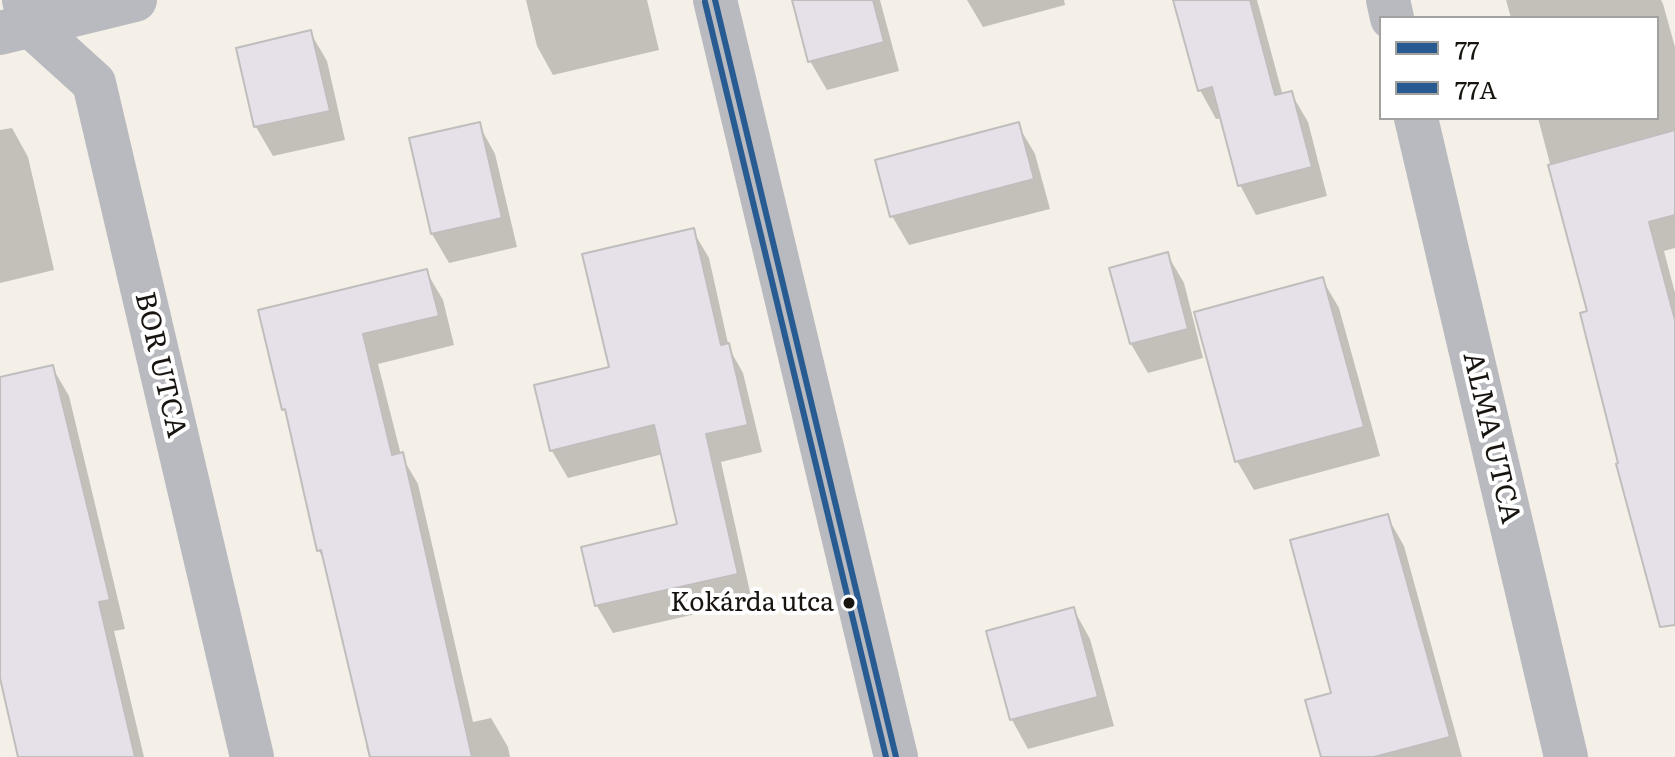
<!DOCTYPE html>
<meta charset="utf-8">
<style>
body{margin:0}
#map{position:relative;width:1675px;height:757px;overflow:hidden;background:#f4f0e8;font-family:Literata,serif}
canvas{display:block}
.legend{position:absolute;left:1379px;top:16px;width:280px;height:104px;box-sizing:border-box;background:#fff;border:2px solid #a3a1a0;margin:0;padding:10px 14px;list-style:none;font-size:24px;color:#181511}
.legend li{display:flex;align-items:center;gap:16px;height:40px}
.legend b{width:40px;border:2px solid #a3a1a0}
</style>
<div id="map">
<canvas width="1675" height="757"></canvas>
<ul class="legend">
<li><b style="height:10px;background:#275b91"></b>77</li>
<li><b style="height:10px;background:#275b91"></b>77A</li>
</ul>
</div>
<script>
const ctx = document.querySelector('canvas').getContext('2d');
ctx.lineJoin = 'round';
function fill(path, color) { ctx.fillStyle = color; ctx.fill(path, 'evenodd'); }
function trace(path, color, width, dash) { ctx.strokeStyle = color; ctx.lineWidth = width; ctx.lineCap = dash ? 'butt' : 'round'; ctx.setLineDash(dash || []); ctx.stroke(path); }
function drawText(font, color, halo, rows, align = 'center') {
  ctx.font = font + ' Literata,serif'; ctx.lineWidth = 8; ctx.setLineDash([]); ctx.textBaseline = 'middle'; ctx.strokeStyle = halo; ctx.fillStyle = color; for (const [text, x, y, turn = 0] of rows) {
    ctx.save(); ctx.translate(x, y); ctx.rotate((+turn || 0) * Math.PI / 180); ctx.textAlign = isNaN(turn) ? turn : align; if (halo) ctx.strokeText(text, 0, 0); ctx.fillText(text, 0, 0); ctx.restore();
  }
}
fill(new Path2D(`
 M526,0H647L659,50L553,75L537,46Z
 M794,0H880L899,71L827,90L810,61Z
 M967,0H1064L1065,5L983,27Z
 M1175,0H1257L1283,96L1291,93L1308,122L1327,196L1256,215L1240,185L1222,118L1216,119L1200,90Z
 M1506,0H1661L1663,4L1675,47V248L1664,251L1675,293V580L1621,465L1589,312L1538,118H1657V18H1511Z
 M310,32L327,61L345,140L273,156L256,127L238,49Z
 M479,125L495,154L517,247L449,263L432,234Z
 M1018,125L1035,154L1050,209L909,245L892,216Z
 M12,128L28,157L54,270L0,283V130Z
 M693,231L709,258L729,348L743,373L762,452L721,462L752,601L613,633L597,606L583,548L679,526L663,454L568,478L552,451L536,386L612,369Z
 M1167,254L1184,283L1203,358L1148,373L1131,344Z
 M426,271L443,300L454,345L378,364L401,455L418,484L473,722L491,718L508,747L510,757H369L366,746H369L326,564L319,551L289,417L284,409Z
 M1322,279L1339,308L1380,456L1254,490L1237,461Z
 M52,367L69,396L125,629L114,631L144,757H20L0,669V380Z
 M1387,516L1404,546L1462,757H1323L1333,694Z
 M1074,610L1090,639L1114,726L1028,749L1012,720Z`), '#0003');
const building = new Path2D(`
 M792,0H873L884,42L808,62Z
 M1173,0H1250L1275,95L1292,91L1312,167L1238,186L1212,87L1198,91Z
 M311,30L330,111L254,127L236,48Z
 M480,122L502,218L431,234L409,138Z
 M1019,122L1034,179L890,217L875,160Z
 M1675,130V215L1649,222L1675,320V625L1660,627L1616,464L1618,463L1580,313L1587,311L1548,165Z
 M694,228L721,345L729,343L748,425L706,434L738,574L595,606L581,547L677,524L654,425L550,451L534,385L609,367L582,254Z
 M1168,252L1188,329L1130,344L1109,268Z
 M427,269L439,316L363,334L392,455L403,452L472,757H370L321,550L317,551L285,409L282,410L258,310Z
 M1323,277L1364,427L1235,462L1194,312Z
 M53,365L110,600L99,602L135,757H18L0,678V377Z
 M1388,514L1450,737L1374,757H1321L1305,700L1331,693L1290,540Z
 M1074,607L1098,697L1010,720L986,631Z`);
fill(building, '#e6e1e9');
trace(building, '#c0bebd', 2);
trace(new Path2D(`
 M24,0L30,25L94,83L252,757
 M1388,0L1392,18
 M0,33L135,0
 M1416,118L1566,757`), '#b8babf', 44);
trace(new Path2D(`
 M715,0L896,757`), '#b8babf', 44);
trace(new Path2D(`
 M715,0L896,757`), '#275b91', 6);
trace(new Path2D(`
 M705,2L886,757`), '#275b91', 6);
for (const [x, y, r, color] of [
 [849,603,7,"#181511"]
]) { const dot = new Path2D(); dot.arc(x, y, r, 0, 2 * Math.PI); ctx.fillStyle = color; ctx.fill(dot); trace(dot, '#fff', 3); }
drawText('26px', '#181511', '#fff', [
 ["Kokárda utca",834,603]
], 'right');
drawText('28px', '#181511', '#fff', [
 ["BOR UTCA",160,365,77],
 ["ALMA UTCA",1491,438,77]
]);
</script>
